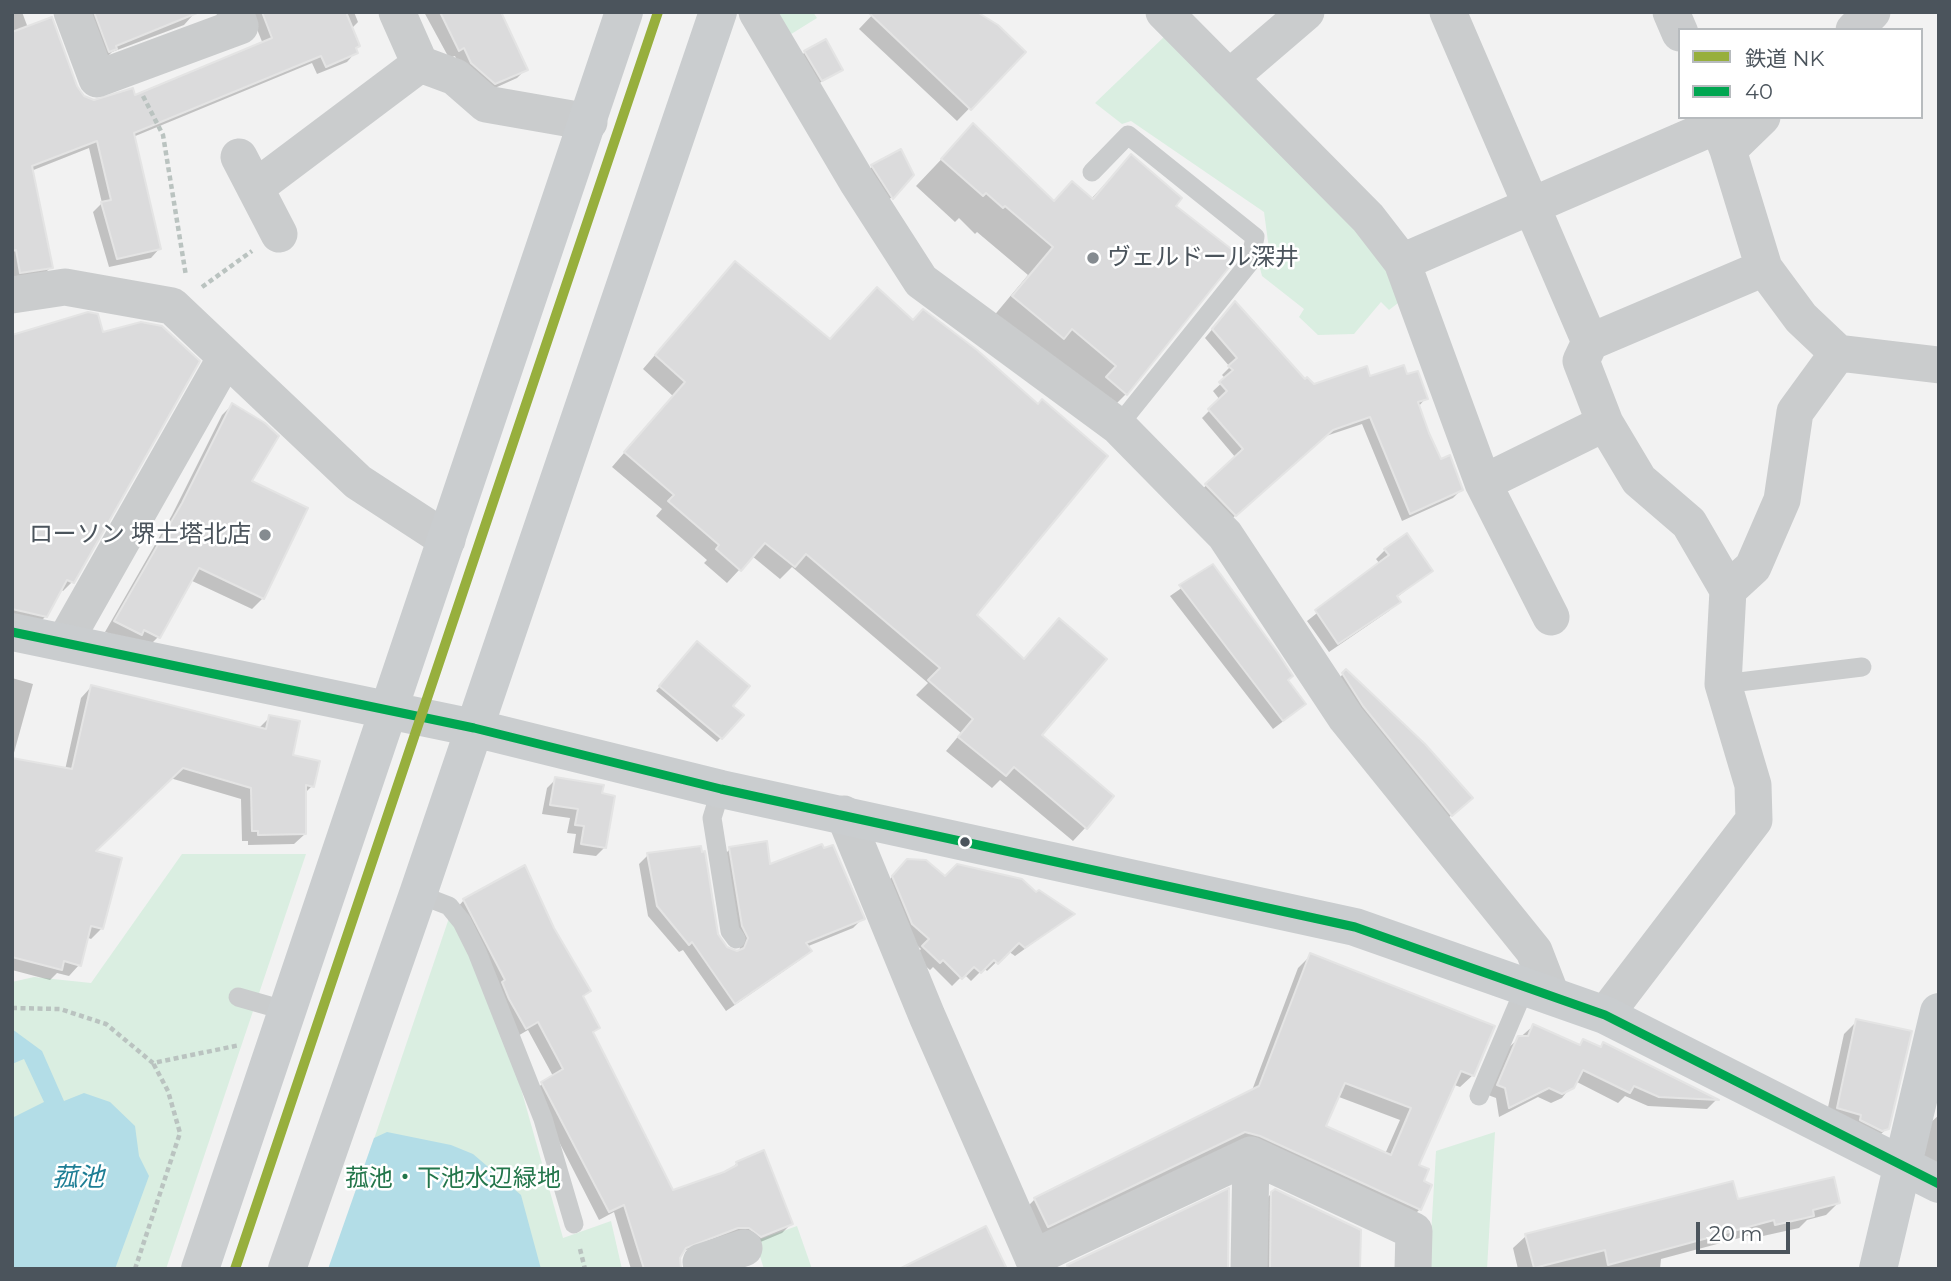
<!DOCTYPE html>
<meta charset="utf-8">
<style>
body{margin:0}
#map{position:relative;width:1951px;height:1281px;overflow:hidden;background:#f2f2f2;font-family:Montserrat,"Noto Sans JP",sans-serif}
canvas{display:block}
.frame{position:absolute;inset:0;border:14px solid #4b545c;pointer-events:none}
.legend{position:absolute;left:1678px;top:28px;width:245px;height:91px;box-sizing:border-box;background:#fff;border:2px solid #b7bbbe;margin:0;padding:9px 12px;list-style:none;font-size:21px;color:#4b545c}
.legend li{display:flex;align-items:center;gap:14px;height:35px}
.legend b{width:35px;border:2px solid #b7bbbe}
.scale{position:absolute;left:1696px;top:1222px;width:94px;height:32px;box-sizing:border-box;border:4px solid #4b545c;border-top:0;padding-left:9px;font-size:21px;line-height:24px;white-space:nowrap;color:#4b545c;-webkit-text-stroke:5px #fff;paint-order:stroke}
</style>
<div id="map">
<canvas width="1951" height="1281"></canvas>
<div class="frame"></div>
<ul class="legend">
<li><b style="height:9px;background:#97af3d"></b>鉄道 NK</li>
<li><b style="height:9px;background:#00a651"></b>40</li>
</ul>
<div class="scale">20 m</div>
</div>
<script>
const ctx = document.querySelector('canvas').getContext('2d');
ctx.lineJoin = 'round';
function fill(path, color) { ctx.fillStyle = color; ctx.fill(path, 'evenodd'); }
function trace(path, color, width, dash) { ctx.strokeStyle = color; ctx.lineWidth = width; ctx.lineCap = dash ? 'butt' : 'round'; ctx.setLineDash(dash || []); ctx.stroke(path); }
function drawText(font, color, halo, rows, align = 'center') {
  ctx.font = font + ' Montserrat,"Noto Sans JP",sans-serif'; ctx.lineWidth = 5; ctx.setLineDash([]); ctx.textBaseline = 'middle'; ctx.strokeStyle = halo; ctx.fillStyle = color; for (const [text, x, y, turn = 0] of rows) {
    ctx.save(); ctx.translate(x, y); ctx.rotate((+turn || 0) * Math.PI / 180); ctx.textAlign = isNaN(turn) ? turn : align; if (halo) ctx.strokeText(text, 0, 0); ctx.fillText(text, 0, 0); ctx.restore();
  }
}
fill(new Path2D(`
 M773,12H813L817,18L788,36Z
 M1165,36L1385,255L1402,300L1389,310L1381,302L1354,334L1318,335L1299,317L1304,309L1262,276L1259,264L1269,249L1264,212L1131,121L1122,124L1095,103Z
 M182,854H306L166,1269H12V982L34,977L91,983Z
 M449,918L457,925L518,1078L563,1238L611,1221L622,1269H330Z
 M1495,1132L1487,1269H1429L1436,1151Z
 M797,1226L812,1269H764L755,1241Z`), '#daeee1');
fill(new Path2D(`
 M12,1029L42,1051L64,1101L84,1093L110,1102L135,1126L139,1156L149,1176L115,1269H12V1118L44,1102L24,1059L12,1064Z
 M387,1132L451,1145L473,1154L521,1195L541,1269H328L374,1138Z`), '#b3dde7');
fill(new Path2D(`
 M12,12H22L28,28L83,97L94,102L134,97L263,44L250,12H354L358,22L351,29L355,53L347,62L317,74L312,63L133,137L159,249L151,258L109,267L93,212L102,203L89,148L31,171L51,267L42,276L12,280Z
 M84,12H191L192,16L184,25L112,52L107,57Z
 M424,12H498L526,69L517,78L486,92L462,72L455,56L449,58Z
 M875,12L1024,52L957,121L859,29Z
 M805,52L841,70L818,84L801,56Z
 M973,126L1053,202L1072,183L1091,199L1131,156L1126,394L1100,420L987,324L1028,275L977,232L975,234L959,218L955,222L916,186Z
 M873,166L912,174L888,201L869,170Z
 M722,277L975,616L1086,827L1073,841L1000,780L992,788L946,751L961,733L916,695L928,683L792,567L780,579L752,556L727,583L704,563L707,560L656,516L662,509L612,467L673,396L643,369Z
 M1234,303L1305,381L1313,386L1406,377L1426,398L1418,407L1441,462L1461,490L1453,498L1402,521L1362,424L1323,437L1227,523L1198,493L1236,458L1202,418L1220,400L1213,391L1226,379L1222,375L1230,367L1205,338Z
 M102,335L197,361L72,582L63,591L60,589L46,616L37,625L12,620V608Z
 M232,405L249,482L263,598L252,609L190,580L158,637L148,647L105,632L172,515L222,415Z
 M1385,550L1431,571L1396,598L1398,602L1389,611L1329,652L1307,621L1380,564L1376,559Z
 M1212,567L1286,681L1294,713L1273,729L1170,596Z
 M693,647L730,706L741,715L717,742L656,691Z
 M1346,671L1471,798L1447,819L1359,710L1339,678Z
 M12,678L33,684L12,760L65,770L81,698L91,687L259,728L270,717L312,786L304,794L305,834L294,844L248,845V841H242L241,799L170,778L93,852L102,928L91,939L86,937L79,965L69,976L57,973L50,980L12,970Z
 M556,779L602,786L605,847L596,856L573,853L576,834L567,833L570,818L542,814L547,788Z
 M730,849L769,866L862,919L853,928L806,947L809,951L800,960L726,1011L683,950L679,952L648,916L639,864L648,855L726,948L738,952L740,948L733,936L721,858Z
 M898,870L1036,895L1072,915L1015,956L1008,951L987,971L984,968L971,981L964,974L952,986L933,967L930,970L914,956L921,949L903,933L884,886Z
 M464,900L553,929L588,991L582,998L598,1028L592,1034L672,1192L728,1172L737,1163L791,1224L782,1233L751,1246L727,1237L683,1251L679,1258L680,1269H631L614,1212L599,1220L533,1091L553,1076L528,1030L516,1037L455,910Z
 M1311,955L1473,1075L1460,1087L1452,1084L1416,1166L1422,1182L1420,1209L1408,1221L1247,1148L1036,1239L1023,1211L1035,1199L1251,1093L1298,968ZM1339,1097L1400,1120L1385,1154L1324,1127Z
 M1857,1021L1887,1128L1874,1141L1825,1121L1844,1034Z
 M1533,1026L1578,1046L1583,1041L1600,1048L1603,1045L1716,1100L1707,1109L1648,1106L1625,1096L1618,1103L1575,1081L1562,1098L1551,1103L1538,1097L1499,1117L1496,1098L1488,1095L1508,1048Z
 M1939,1115V1174L1921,1156L1929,1124Z
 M1272,1193L1358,1269H1258L1259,1206Z
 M1737,1201L1838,1203L1826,1215L1807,1220L1799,1228L1763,1236L1762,1232L1661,1259L1660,1269H1518L1513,1248L1526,1236Z`), '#0003');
const building = new Path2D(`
 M94,12H197V13L116,46L117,49L109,52Z
 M262,12H346L360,46L356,48L358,53L326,67L321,56L134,133L161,249L117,259L101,202L111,200L97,141L32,166L53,268L20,273L16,250L12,251V32L52,17L77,86L84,96L94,100L133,88L135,95L272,38Z
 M440,12H501L528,70L495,84L471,63L464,48L459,51Z
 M868,12H977L998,25L1026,52L971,110Z
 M826,39L843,70L822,81L804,51Z
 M973,123L1054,201L1072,181L1093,199L1131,154L1182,198L1176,206L1239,255L1127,395L1106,377L1116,366L1072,329L1064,339L1012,296L1053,247L1005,206L1003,208L986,193L983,196L941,159Z
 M901,149L914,175L893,199L871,165Z
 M735,261L830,339L877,287L913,320L923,309L977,350L1038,404L1042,399L1108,456L977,615L1024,659L1059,618L1107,659L1042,735L1114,796L1087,829L1014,767L1006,776L958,737L973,719L928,680L940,668L806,554L795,567L765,543L741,571L716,549L719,545L668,501L674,495L624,452L685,382L655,355Z
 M1235,301L1305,379L1307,377L1314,384L1367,366L1370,376L1404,365L1407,374L1418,371L1428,399L1418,402L1429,433L1441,459L1450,455L1463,490L1410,514L1370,417L1333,430L1236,516L1205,484L1243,449L1208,409L1227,391L1219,382L1233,370L1228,366L1237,358L1212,329Z
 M88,312L98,314L103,332L141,322L162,326L200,361L74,583L67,580L47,617L12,609V335Z
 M232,403L265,423L279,436L252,481L308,508L264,599L199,568L160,638L144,630L142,635L114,621L182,503Z
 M1407,533L1433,571L1397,596L1401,602L1338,644L1315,610L1389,555L1384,549Z
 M1213,564L1278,653L1293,676L1288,680L1306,704L1283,721L1179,585Z
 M697,641L750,686L733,706L744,715L722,739L659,686Z
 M1346,669L1425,744L1473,798L1452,816L1363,706L1342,673Z
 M91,685L266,729L269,715L300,721L293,755L320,761L314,787L306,785V834L258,835V831H252L251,788L183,768L96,851L122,858L103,929L91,926L81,966L64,961L62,970L12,957V758L72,769Z
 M555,777L604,785L602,793L615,796L606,848L581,844L584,826L575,825L578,809L550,805Z
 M767,841L770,864L822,844L824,848L833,845L865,919L806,943L812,951L735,1004L692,942L689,945L657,906L647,853L701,846L702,852L705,851L718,934L727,947L737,951L744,948L748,938L742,926L729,847Z
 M907,859L926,860L945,876L957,864L1022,879L1036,892L1039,890L1075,914L1025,948L1019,943L998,964L994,960L981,973L974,967L962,979L943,960L940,963L922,946L929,939L912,924L892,876Z
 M525,865L554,928L591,991L583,996L600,1028L593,1032L673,1190L724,1172L737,1165L736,1162L764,1150L793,1224L761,1237L749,1228H738L686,1248L680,1258L681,1269H644L624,1205L609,1212L541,1082L563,1069L538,1022L526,1029L509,999L502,982L505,980L463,899Z
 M1310,953L1495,1026L1474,1076L1461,1071L1419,1165L1429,1169L1424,1181L1432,1185L1421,1210L1260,1136L1245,1132L1048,1227L1034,1198L1259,1086ZM1345,1083L1411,1108L1391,1155L1326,1126Z
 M1856,1019L1912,1031L1889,1129L1882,1131L1860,1120L1861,1115L1837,1108Z
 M1533,1024L1580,1045L1583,1039L1601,1047L1603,1042L1719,1100L1659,1097L1634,1086L1630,1093L1583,1070L1574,1088L1562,1094L1549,1088L1509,1108L1505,1088L1497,1085L1518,1036H1528Z
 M1834,1177L1840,1203L1813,1210L1814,1216L1775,1225L1774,1220L1608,1265L1605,1250L1534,1268L1525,1234L1733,1181L1738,1199Z
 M1229,1188L1228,1269H1068L1067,1265Z
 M1275,1189L1361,1230L1360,1269H1270L1271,1192Z
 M986,1226L1007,1269H899Z`);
fill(building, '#dbdbdc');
trace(building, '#e4e4e4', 2);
trace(new Path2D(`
 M143,96L163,135L186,276
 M202,287L252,251
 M12,1008L60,1009L106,1024L153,1063L240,1045
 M580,1249L585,1269
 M135,1269L180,1133L168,1091L153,1063`), '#bac3c0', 4.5, [5, 3.5]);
trace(new Path2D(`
 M1092,172L1128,135L1255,237L1250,262L1118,426
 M1723,684L1862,667
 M721,789L712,818L730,931L736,939
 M418,894L449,906L462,922L477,952L543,1119L574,1224
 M238,997L287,1011
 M1479,1096L1526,985`), '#cacccd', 19);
trace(new Path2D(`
 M72,12L97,79L240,26L235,12
 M397,12L420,64L455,77L486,104L589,122
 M757,12L858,183L921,281L1118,426L1225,535L1346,718L1534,951L1551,995
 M1164,12L1368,218L1402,262L1483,483L1551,617
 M1448,12L1590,342L1581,361L1605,423L1639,480L1689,523L1728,590L1723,684L1753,785L1754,820L1605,1015
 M1671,12L1680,33
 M1854,30L1872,12
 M1229,78L1306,12
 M1715,117L1728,150L1764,268L1801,318L1838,353L1939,365
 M1728,150L1762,117
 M239,157L279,234
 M255,188L420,64
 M1402,262L1718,125
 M12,295L65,287L172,306L358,482L447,540
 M1590,342L1764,268
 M1483,483L1605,423
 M1728,590L1753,567L1782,500L1795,412L1838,353
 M64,643L226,357
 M844,814L927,1016L1038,1269
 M1033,1258L1251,1155L1414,1231L1413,1269
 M704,1269L701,1262L744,1248
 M1249,1269L1251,1155`), '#cacccd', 37);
trace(new Path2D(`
 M12,632L474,728L721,789L1355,927L1605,1015L1939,1184
 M200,1269L624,12
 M287,1269L418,894L718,12
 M1878,1269L1939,1012`), '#cacdcf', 38);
trace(new Path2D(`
 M12,632L474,728L721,789L1355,927L1605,1015L1939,1184`), '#00a651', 9);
trace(new Path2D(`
 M235,1269L658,12`), '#97af3d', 10);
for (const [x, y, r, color] of [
 [1093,258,7,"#858b90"],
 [265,535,7,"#858b90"],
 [965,842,6,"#4b545c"]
]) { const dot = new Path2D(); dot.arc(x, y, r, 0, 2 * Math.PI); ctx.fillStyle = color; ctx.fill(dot); trace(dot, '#fff', 2.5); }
drawText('24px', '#4b545c', '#fff', [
 ["ヴェルドール深井",1107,258],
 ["ローソン 堺土塔北店",251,535,"right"]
], 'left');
drawText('24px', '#23764b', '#fff', [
 ["菰池・下池水辺緑地",453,1179]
]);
drawText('italic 26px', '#1d7e95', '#fff', [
 ["菰池",78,1178]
]);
</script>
